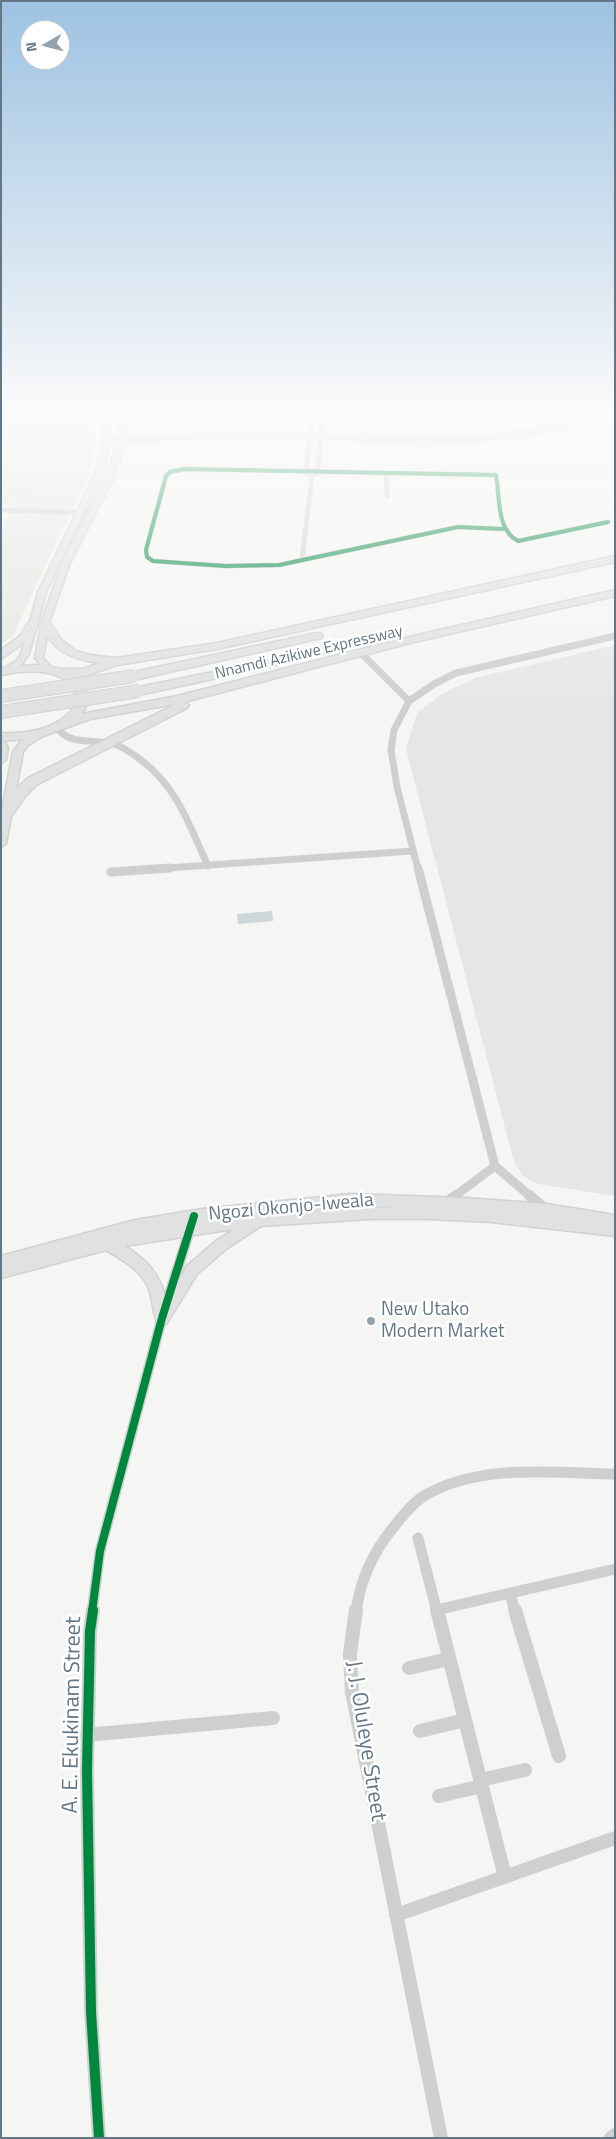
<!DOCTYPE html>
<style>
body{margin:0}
#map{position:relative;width:616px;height:2139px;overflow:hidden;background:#f5f5f3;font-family:"Titillium Web",sans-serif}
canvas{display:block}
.frame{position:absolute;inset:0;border:2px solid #637786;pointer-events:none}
.north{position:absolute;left:20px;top:20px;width:50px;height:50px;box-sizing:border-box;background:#fff;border:1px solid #c1c9cf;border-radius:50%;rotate:262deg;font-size:14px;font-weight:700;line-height:20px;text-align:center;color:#637786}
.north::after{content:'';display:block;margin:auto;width:18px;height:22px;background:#96a3ac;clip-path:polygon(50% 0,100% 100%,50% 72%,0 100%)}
</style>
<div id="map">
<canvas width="616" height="2139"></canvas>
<div class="frame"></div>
<div class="north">N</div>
</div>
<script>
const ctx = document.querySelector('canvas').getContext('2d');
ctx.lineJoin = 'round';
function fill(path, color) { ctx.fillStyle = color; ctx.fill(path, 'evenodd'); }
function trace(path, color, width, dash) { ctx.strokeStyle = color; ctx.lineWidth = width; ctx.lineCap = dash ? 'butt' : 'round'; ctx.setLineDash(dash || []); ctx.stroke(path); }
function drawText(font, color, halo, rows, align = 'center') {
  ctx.font = font + ' "Titillium Web",sans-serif'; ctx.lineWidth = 5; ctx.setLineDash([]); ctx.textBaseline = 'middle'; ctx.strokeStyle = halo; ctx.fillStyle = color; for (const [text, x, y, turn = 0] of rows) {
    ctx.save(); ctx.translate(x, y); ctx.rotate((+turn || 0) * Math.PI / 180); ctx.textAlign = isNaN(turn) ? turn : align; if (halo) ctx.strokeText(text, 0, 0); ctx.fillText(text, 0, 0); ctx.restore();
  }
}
fill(new Path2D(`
 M475,409H587L577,412L536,419L478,426Z
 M98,414L94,416L96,438L86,485L58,538L1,536V529L9,515L10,505L29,494L48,476L47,457L53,441L52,438L71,422Z
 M615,645V1196L538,1184L523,1176L514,1162L406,749L417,713L442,694L475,678Z`), '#e5e7e6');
fill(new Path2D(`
 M1,409H97L98,414L71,422L52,438L53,441L47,457L48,476C35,489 21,505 1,505Z
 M1,536L58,538L13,636L1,644Z`), '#e4e8e1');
fill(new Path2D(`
 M272,911L273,921L238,924L237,914Z`), '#cdd6d8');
const secondary = new Path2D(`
 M101,409H107L110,439L119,438L118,409H124L126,438L237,433L407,437L491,435L533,430L573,423L615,411V415C588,423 561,430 534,434C450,448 365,439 281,437C229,436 177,438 126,442L112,481L70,563L49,623L43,658L54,670L50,673L47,672L35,658L41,623L62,563L104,481L119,442L110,443L103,474L46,592L29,654L22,665L9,673H3V669L16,661L21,654L38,592L95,474L104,441Z
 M38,732L43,735L41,737L27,746L23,752L6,844L1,847V815L13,752L20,742Z
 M1,740L4,741L8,748L6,760L1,763Z
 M351,1194L466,1198L546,1204L615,1215V1236L491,1222L430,1219H370L261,1226L226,1249L197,1274L167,1323L162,1325L157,1323C153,1313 153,1302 150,1292C144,1271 124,1261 106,1250L1,1278V1256L135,1220L202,1209ZM351,1206L398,1207L313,1210ZM234,1229L216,1241L187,1266L166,1299C160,1274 147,1260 125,1246Z`);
const highway = new Path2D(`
 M615,556V562L217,649L117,665L88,675L77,677C88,688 91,700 82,714L177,696L409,637L615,590V596L410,643L184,702L189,705L187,708L38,784L26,795L13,814H3L1,811L16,789L28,778L176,704L90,719L38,738L1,741V733C99,737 102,654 1,675V668L35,665L63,669H83L100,663C69,659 54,651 39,623L41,621H49L61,640L76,651L90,655L116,658L217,643Z
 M32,622L38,625L28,640L1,659V650L20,636L28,623Z
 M317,633L321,634L323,636L321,638L134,680L128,676L134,672Z
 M347,641L351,642L353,644L351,646L278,665L139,695L133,691L139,687L277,659Z`);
trace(secondary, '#d1d3d3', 3);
trace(highway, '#d2d3d3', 3);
trace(new Path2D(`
 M386,473L387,496
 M309,474L306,471L314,409
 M1,510L90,513
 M503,529L458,527L279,565L225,566L153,561L147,557L146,550L166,476L170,472L184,469L496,475C500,496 496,530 518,541L608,522
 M302,559L312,476L317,472L324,409`), '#ced0d0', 5);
trace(new Path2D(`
 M360,652L409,701
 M57,728C72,747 94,738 114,744C124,747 133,754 141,760C178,788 189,825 208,866
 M152,869L413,851
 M418,869L397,787L391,750L394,730L409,701L434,684L456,673L615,636`), '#ced0d0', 7);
trace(new Path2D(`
 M418,868L495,1166L530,1196
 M111,872L170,868
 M455,1196L495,1166`), '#ced0d0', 9);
trace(new Path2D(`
 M529,1195L546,1210
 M446,1203L457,1195
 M167,1302L191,1226
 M418,1538L437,1612
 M510,1594L515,1612
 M436,1610L615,1569
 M92,1612L100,1551L163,1314
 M356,1612C360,1580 372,1554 392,1529C401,1518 411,1504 424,1496C479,1463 553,1473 615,1474`), '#ced0d0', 11);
trace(new Path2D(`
 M93,1610L90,1631L87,1770L91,2012L99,2138
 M356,1610L350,1654L352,1692L441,2138
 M437,1610L505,1877
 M515,1610L559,1756
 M409,1668L449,1659
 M420,1731L465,1720
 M86,1735L273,1718
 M480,1780L525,1770
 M439,1796L482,1786
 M396,1915L615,1838
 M611,2138L615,2135`), '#ced0d0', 14);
fill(secondary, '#e1e1e2');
fill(highway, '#e1e1e2');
const highwayBridge = new Path2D(`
 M1,696L134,676
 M1,712L139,691`);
trace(highwayBridge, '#d2d3d3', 14, []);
trace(highwayBridge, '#e1e1e2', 12);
trace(new Path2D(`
 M503,529L458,527L279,565L225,566L153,561L147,557L146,550L166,476L170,472L184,469L496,475C500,496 496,530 518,541L608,522`), '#00873e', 4);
trace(new Path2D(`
 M92,1612L100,1551L162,1318L194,1216`), '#00873e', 8);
trace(new Path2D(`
 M93,1610L90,1631L87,1770L91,2012L99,2138`), '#00873e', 10);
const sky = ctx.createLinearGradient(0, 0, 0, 708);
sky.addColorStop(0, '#9dc2e2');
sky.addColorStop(0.58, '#fafafa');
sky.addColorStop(1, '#fafafa00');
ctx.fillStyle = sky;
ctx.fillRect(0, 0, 616, 708);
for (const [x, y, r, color] of [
 [371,1321,5,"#96a3ac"]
]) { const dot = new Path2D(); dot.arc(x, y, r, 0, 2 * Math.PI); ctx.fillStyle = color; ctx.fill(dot); trace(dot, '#fff', 2); }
drawText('16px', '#637786', '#fff', [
 ["Nnamdi Azikiwe Expressway",309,653,-13]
]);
drawText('19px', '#637786', '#fff', [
 ["Ngozi Okonjo-Iweala",291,1208,-5]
]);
drawText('19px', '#637786', '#fff', [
 ["New Utako",381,1310],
 ["Modern Market",381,1332]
], 'left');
drawText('22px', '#637786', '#fff', [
 ["A. E. Ekukinam Street",73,1715,-89],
 ["J. J. Oluleye Street",365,1741,81]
]);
</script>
